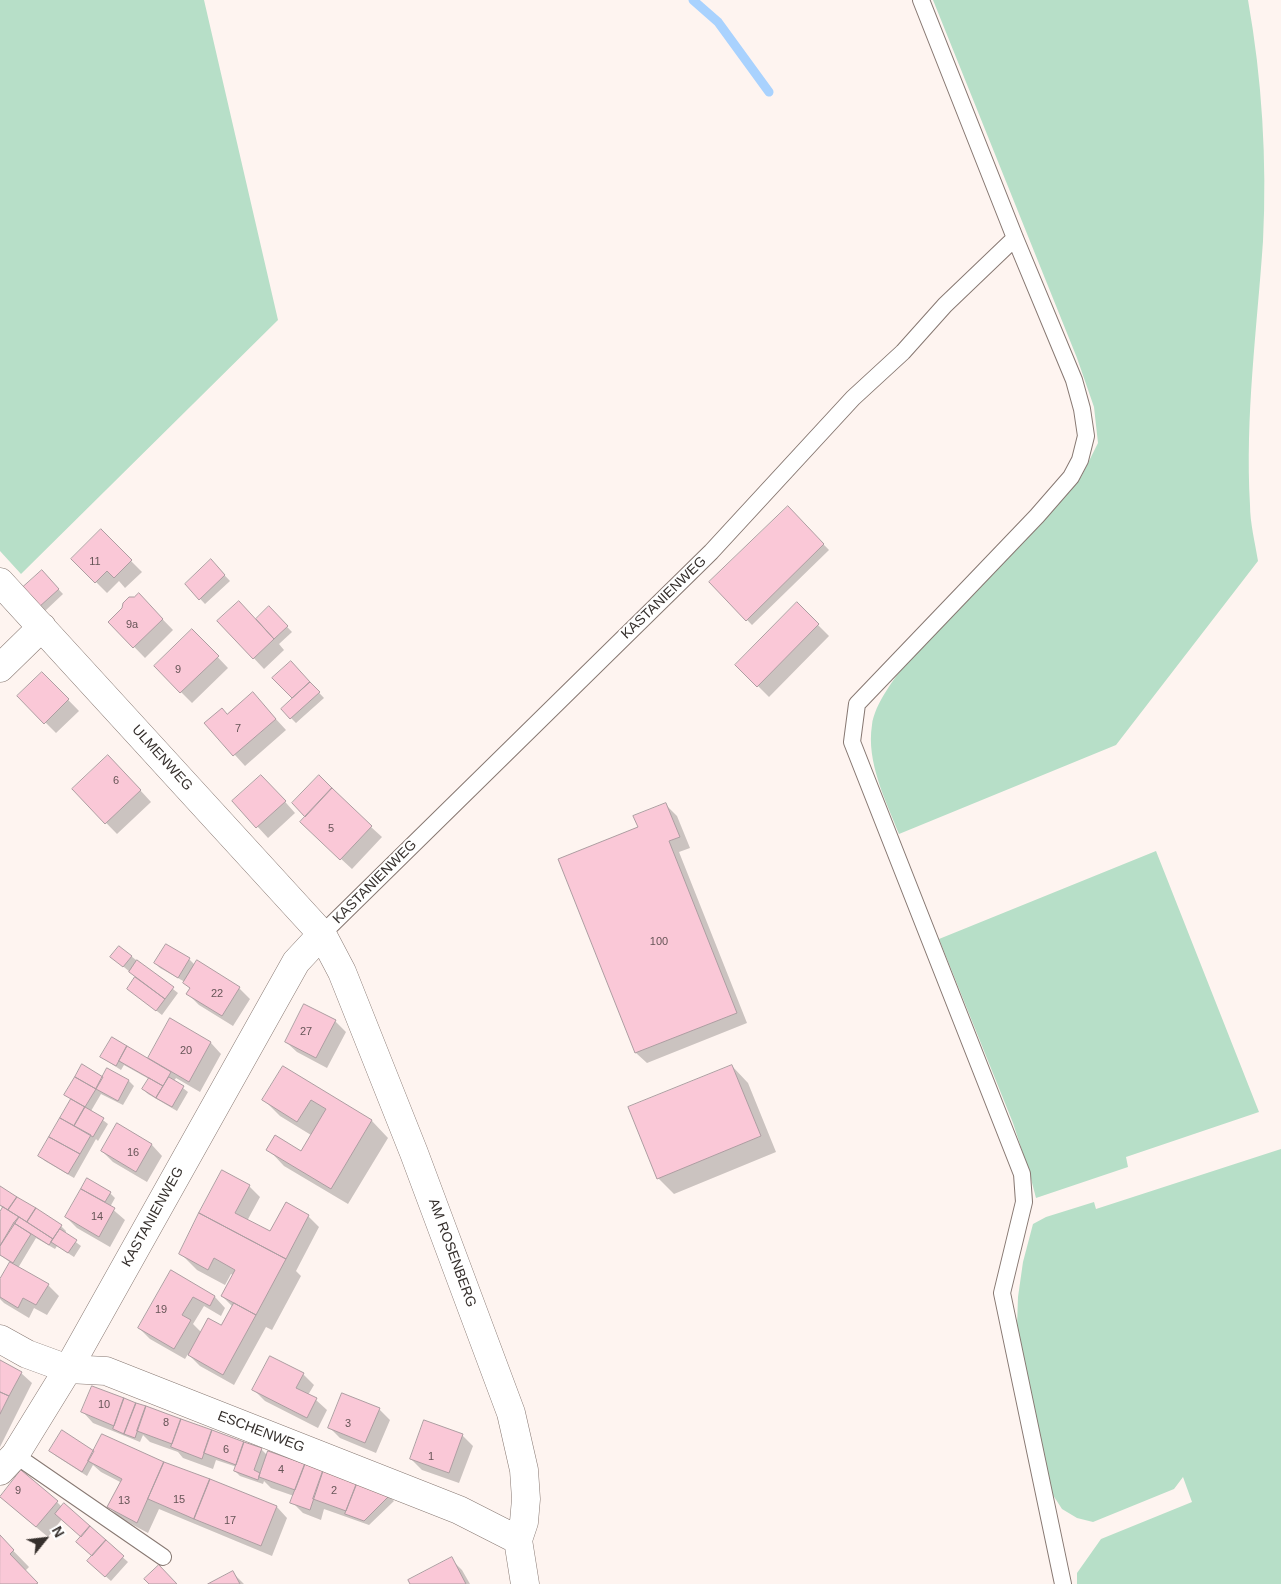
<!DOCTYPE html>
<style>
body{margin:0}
#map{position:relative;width:1281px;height:1584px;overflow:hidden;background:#fef4f0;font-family:Arial,sans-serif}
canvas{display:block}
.north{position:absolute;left:20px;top:1514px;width:50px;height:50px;-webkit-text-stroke:4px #fff;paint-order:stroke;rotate:61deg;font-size:14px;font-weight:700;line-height:20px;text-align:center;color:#352f2c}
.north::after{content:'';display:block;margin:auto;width:18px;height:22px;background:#352f2c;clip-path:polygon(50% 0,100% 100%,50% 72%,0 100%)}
</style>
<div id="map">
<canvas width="1281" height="1584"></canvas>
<div class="north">N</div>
</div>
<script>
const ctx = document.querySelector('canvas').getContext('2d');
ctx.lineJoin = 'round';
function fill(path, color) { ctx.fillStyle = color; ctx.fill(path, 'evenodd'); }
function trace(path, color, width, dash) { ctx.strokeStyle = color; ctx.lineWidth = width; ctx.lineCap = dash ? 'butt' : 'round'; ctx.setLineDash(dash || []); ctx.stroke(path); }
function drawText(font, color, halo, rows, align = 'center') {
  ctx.font = font + ' Arial,sans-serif'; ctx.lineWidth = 4; ctx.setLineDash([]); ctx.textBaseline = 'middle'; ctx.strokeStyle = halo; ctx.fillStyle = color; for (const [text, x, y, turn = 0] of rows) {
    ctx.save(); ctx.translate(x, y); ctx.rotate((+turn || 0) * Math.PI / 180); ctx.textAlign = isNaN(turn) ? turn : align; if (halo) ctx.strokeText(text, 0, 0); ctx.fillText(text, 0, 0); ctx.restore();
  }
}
fill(new Path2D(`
 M0,0H204L278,320L21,574L0,551Z
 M933,0H1248C1262,79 1267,160 1263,241C1257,329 1245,416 1250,505C1250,523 1255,542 1258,561L1116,745L899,834C886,801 866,762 872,725C878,683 947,620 977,588C1011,551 1046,514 1081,477L1098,443L1094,407L1077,358Z
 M1156,851L1259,1112L1126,1157L1128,1167L1036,1198L1030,1175L1013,1123L939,939Z
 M1281,1149V1584H1077V1573L1101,1539L1192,1502L1183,1477L1174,1489L1093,1522L1077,1518L1062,1509L1051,1492L1017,1327L1018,1297L1023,1262L1033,1224L1046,1217L1094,1202L1096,1209Z`), '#b7dfc8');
fill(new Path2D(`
 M788,508L829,550L752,625L711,583Z
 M101,531L142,572L125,588L119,581L107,593L73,559Z
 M211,561L230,581L205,604L186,584Z
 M42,572L63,594L45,611L24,588Z
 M139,595L173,630L145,658L110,622Z
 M797,604L829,636L769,697L737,665Z
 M269,608L292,632L279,644L284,650L264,669L219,621L256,620Z
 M192,630L228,668L192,703L155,666Z
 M291,663L324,698L296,723L282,709L293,699L274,678Z
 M42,673L79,711L56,733L19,696Z
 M253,694L286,730L245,766L206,723L228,716Z
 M119,767L151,802L117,834L73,789Z
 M272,787L295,813L268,838L234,801Z
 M666,805L677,816L690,848L679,852L747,1023L647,1063L636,1053L639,828Z
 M371,827L382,837L352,869L313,833Z
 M166,945L189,959L195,965L239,988L250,999L233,1026L199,1005L188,994L191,990L185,982L160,968L155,963Z
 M131,956L178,993L162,1015L128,989L137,978L112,957Z
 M171,1020L211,1043L221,1054L200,1092L176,1078L174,1081L188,1092L177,1111L148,1094L143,1089L149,1079L124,1065L121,1070L107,1061L102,1056L112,1039L152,1062L149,1058Z
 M335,1021L346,1032L327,1068L297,1052L286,1042Z
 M732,1066L748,1083L776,1152L674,1194L658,1178Z
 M283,1068L372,1121L388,1138L348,1204L284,1166L268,1149L301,1152L311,1135L280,1116L264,1100Z
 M108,1070L129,1081L134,1086L123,1105L101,1094L91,1111L108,1124L98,1141L96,1139L74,1178L45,1161L40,1156L71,1099L66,1094L103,1079Z
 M118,1125L152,1145L162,1156L147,1182L113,1162L102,1151Z
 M88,1180L110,1193L115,1198L110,1207L125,1220L110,1247L77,1228L66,1217Z
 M249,1186L260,1197L247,1221L271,1233L308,1216L319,1227L296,1271L301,1276L272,1330L266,1327L234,1385L200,1366L188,1354L185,1359L150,1339L139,1328L172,1272L215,1297L225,1308L221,1316L204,1306L193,1324L202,1333L222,1327L233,1307L222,1296L233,1275L231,1274L225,1285L197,1270L180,1253Z
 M0,1188L61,1226L66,1231L65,1234L81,1246L74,1257L57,1246L55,1249L36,1238L18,1268L48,1285L59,1296L47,1315L34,1308L29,1318L4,1303L0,1299V1282L11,1263L0,1255V1214L4,1208L0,1206Z
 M0,1362L21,1373L32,1383L0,1447Z
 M303,1374L314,1385L308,1395L316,1400L327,1410L318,1428L265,1401L254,1390Z
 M93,1387L261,1449L268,1456L269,1452L389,1496L394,1501L369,1525L324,1509L321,1520L303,1513L292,1502L294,1496L271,1488L264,1481L263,1484L240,1476L235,1471L237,1467L216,1460L213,1469L183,1458L178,1452L150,1442L143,1435L140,1442L93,1423L83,1412Z
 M379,1409L390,1420L376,1453L340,1438L329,1427Z
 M462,1435L473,1446L459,1483L422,1470L411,1459Z
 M50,1451L94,1453L163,1463L277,1507L287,1518L272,1556L159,1509L148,1533L120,1518L109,1507L122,1483L101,1472L93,1465L87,1476L56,1456Z
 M57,1502L62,1507L64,1505L128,1562L111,1581L94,1566V1556L82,1537L62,1519L48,1537L12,1507Z
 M0,1537L29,1567L25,1571L38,1584H0Z
 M451,1559L462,1570L470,1584H412Z
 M232,1572L244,1584H211Z`), '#0003');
trace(new Path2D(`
 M693,0L718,22L769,92`), '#a9d2fe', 9);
const building = new Path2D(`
 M788,506L824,544L746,621L709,582Z
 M101,529L132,560L114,578L107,571L95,583L71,559Z
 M211,559L225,575L199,600L185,584Z
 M42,570L59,589L39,607L22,588Z
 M139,593L163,619L133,648L108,622L122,608L123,603L129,597H134Z
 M239,601L274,639L253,659L217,621Z
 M797,602L819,624L757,687L735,665Z
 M269,606L288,626L274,639L256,619Z
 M192,629L219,656L180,693L154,666Z
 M291,661L310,682L292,698L272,678Z
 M42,672L69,699L44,724L17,696Z
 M310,682L320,692L290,719L281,709Z
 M253,692L276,719L233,756L204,723L222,708L227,714Z
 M108,755L141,790L105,824L72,789Z
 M261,775L286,801L256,828L232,801Z
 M319,775L332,788L305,817L292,803Z
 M332,788L372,826L340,860L300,822Z
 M666,803L680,837L669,841L737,1013L635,1053L558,859L638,827L633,816Z
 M166,944L190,958L178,978L154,963Z
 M119,946L132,956L123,967L110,957Z
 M137,960L174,987L165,999L129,972Z
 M197,960L240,987L222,1016L186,994L190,988L183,983Z
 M135,977L165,999L156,1011L127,989Z
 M304,1004L336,1020L316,1058L285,1042Z
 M170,1018L211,1042L189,1082L148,1058Z
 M112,1037L127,1046L116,1066L100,1057Z
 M127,1046L171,1072L163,1086L119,1061Z
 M82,1064L103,1077L96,1089L75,1077Z
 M732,1065L761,1136L657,1179L628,1107Z
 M283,1066L372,1120L331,1189L266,1150L275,1135L301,1151L326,1109L311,1100L297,1122L262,1100Z
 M107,1068L129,1080L118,1101L96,1089Z
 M75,1077L96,1089L85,1107L64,1095Z
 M169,1077L184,1086L172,1107L156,1098Z
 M149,1078L163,1086L156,1098L142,1089Z
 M71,1099L85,1107L74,1126L60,1118Z
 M85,1107L104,1118L93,1137L74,1126Z
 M60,1118L91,1135L80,1154L49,1137Z
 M117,1123L152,1144L136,1172L101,1151Z
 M49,1137L80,1154L68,1174L38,1156Z
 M222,1170L250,1185L235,1213L270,1231L286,1202L309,1215L286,1259L199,1213Z
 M87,1178L111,1192L105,1202L81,1189Z
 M0,1186L17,1197L8,1210L0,1205Z
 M81,1189L115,1208L99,1237L65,1217Z
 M17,1197L36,1208L27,1222L8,1210Z
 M3,1207L19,1217L0,1246V1212Z
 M36,1208L62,1225L53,1239L27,1222Z
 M199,1213L286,1259L256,1315L221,1296L235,1270L214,1258L208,1270L179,1254Z
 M19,1217L53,1239L49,1245L14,1223Z
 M14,1223L31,1234L13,1263L0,1255V1246Z
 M60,1229L77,1240L68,1253L51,1242Z
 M10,1262L49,1284L36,1305L23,1298L18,1308L0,1297V1279Z
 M171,1270L215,1296L210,1306L193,1297L182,1315L191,1320L174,1349L138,1328Z
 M234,1303L256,1315L223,1375L188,1355L208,1318L221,1325Z
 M270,1356L304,1373L296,1388L317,1398L307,1418L252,1390Z
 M0,1360L22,1372L9,1396L0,1392Z
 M92,1386L124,1398L114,1426L81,1412Z
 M0,1392L9,1396L0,1414Z
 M342,1393L380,1408L365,1443L328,1428Z
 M124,1398L136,1403L124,1434L113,1429Z
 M136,1403L146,1406L135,1438L124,1434Z
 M146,1406L181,1419L172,1444L137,1431Z
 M181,1419L212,1430L202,1459L171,1447Z
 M424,1420L463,1434L449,1473L410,1459Z
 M62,1430L94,1451L82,1472L49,1451Z
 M212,1430L244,1442L236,1465L204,1453Z
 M102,1434L164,1462L137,1523L107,1507L122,1479L88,1461Z
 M244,1442L262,1448L254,1470L260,1473L258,1480L234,1471Z
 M268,1451L305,1464L295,1490L259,1477Z
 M164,1462L210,1479L194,1519L148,1499Z
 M305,1464L323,1471L310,1510L290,1503Z
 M21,1470L58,1501L36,1527L0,1497Z
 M323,1471L357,1483L346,1511L313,1499Z
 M210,1479L277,1506L261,1546L194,1519Z
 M357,1483L390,1495L364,1521L345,1514Z
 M64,1503L90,1526L81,1537L55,1514Z
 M90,1526L106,1540L92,1556L76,1542Z
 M0,1535L14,1550L10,1554L38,1583L36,1584H0Z
 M106,1540L124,1556L105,1577L87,1561Z
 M452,1557L466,1584H410L408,1580Z
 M159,1565L177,1584H149L144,1579Z
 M233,1571L240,1584H208Z`);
fill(building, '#fac8d7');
trace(building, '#ad9da1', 1);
const lane = new Path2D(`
 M921,0L1015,238L1074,380L1082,409L1086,436L1080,460L1071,477L1037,516L857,704L852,742L1022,1174L1024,1202L1002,1293L1063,1584
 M322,934L711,552L853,398L903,352L945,305L1015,238
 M15,1455L163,1557`);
const street = new Path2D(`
 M0,582L322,934L342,972L414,1153L511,1413L524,1470L526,1499L524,1522L518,1540L525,1584
 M0,668L42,627
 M0,1339L27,1354L68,1369L106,1371L459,1510L518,1540
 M0,1471L15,1455L68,1369L296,962L322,934`);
trace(lane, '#877872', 18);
trace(street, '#877872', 29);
trace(lane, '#fff', 16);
trace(street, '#fff', 28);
drawText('11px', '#665557', null, [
 ["11",95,562],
 ["9a",132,625],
 ["9",178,670],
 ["7",238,729],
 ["6",116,781],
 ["5",331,829],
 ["100",659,942],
 ["22",217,994],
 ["27",306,1032],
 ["20",186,1051],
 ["16",133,1153],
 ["14",97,1217],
 ["19",161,1310],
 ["10",104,1405],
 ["8",166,1423],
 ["3",348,1424],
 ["6",226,1450],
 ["1",431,1457],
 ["4",281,1470],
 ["9",18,1491],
 ["2",334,1491],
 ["15",179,1500],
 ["13",124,1501],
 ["17",230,1521]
]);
drawText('14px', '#352f2c', '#fff', [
 ["KASTANIENWEG",664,598,-44],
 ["ULMENWEG",162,758,48],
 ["KASTANIENWEG",375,882,-45],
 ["KASTANIENWEG",153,1217,-61],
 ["AM ROSENBERG",452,1253,70],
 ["ESCHENWEG",261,1432,21]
]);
</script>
